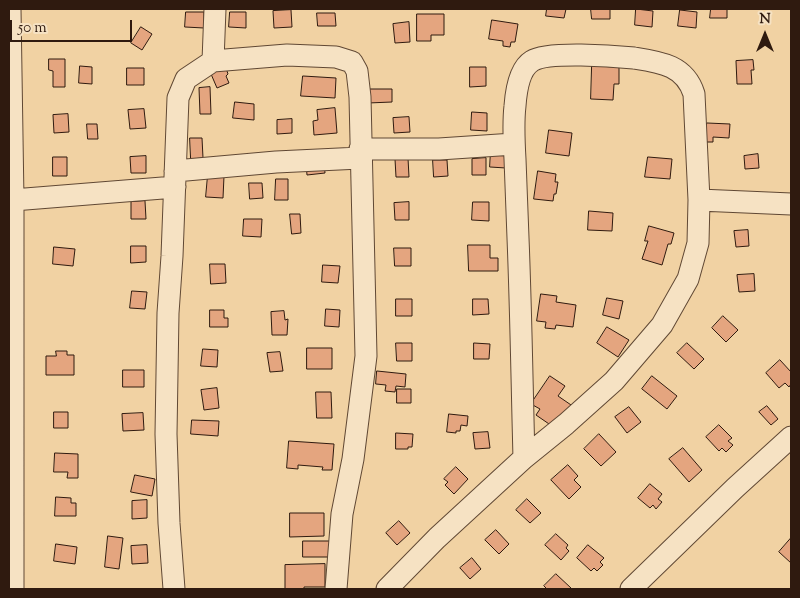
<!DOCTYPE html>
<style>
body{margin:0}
#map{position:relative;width:800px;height:598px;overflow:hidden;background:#f1d2a3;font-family:"Sorts Mill Goudy",serif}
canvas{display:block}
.frame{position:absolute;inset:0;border:10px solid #2f1a0f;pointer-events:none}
.north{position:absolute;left:740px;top:10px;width:50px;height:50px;-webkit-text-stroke:4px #f6e2c3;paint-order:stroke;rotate:0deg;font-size:14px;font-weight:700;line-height:20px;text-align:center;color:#2f1a0f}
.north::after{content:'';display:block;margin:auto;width:18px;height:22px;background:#2f1a0f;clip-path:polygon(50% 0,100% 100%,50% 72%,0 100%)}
.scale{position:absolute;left:10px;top:20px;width:122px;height:22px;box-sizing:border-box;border:2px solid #2f1a0f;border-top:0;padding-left:6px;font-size:15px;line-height:18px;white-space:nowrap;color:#2f1a0f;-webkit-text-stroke:4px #f6e2c3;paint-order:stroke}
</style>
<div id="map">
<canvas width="800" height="598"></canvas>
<div class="frame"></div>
<div class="north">N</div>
<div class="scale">50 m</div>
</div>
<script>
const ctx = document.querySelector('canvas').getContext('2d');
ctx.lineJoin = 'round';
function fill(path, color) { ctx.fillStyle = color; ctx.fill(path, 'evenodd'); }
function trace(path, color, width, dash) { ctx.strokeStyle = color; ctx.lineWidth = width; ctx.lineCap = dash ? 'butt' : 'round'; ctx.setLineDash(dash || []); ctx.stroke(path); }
const building = new Path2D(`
 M547,9H566L564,18L546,16Z
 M591,9H610V19H592Z
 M636,9L653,11L652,27L635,25Z
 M711,9H727V18H710Z
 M291,10L292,27L274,28L273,11Z
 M680,10L697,12L696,28L678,26Z
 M186,12H204V28L185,27Z
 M230,12H246V28L229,27Z
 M317,13H335L336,26H318Z
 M417,14H444V35H431V41H417Z
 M492,20L518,24L515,42H511L510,47L503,46V41L489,39Z
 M409,22L410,42L395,43L393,24Z
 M141,27L152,34L142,50L131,43Z
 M49,59H65V87H53V71L49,70Z
 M753,60L754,70H751L752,84H737L736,61Z
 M80,66L92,67V84L79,83Z
 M592,66L619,67V84H614L613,100L591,99Z
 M470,67H486V86L470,87Z
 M127,68H144V85H127Z
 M226,68L228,74L226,76L229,83L217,88L211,74Z
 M303,76L336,78L335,98L301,96Z
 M210,87L211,114H200L199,88Z
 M367,89H392V102L368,103Z
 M235,102L254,104V120L233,118Z
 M335,108L337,133L314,135L313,121L318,120L317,110Z
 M144,109L146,128L130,129L128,110Z
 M472,112L487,113V131L471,130Z
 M68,114L69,132L54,133L53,115Z
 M409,117L410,132L394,133L393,118Z
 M292,119V133L277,134V120Z
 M707,123L730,124L729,138L713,137V142H706Z
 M87,124H97L98,139H88Z
 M549,130L572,133L569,156L546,153Z
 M190,138H202L203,158L191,159Z
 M491,149L512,159L506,168L490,167Z
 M758,154L759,168L745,169L744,156Z
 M146,156V173H131L130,157Z
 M53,157H67V176H53Z
 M648,157L672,159L670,179L645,177Z
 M408,158L409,177H396L395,159Z
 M486,158V175H472V159Z
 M433,160H447L448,176L434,177Z
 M324,162L325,173L307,175L306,163Z
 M538,171L556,174L555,182H558L556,194H554L553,201L534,199Z
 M208,175L224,176L223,198L206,197Z
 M276,179H288V200H275Z
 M249,183H262L263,198L250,199Z
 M145,201L146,219H131V202Z
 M409,202V220H395L394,203Z
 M473,202H489V221L472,220Z
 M589,211L613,213L612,231L588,230Z
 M290,214H300L301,233L292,234Z
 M244,219H262L261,237L243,236Z
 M649,226L674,233L671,244H668L662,265L642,259L648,241H645Z
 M748,230L749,246L736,247L734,231Z
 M468,245H490V258H498V271H469Z
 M131,246H146V262L131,263Z
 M54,247L75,249L73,266L53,264Z
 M394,248H411V266H395Z
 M210,264H225L226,283L211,284Z
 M323,265L340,266L338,283L322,282Z
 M754,274L755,291L739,292L737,275Z
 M132,291L147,292L145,309L130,308Z
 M541,294L557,296L556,302L576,305L573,327L556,325L555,329L545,328L546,322L537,321Z
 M607,298L623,301L619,319L603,315Z
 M396,299H412V316H396Z
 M473,299H488L489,314L473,315Z
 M326,309L340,310L339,327L325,326Z
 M210,310H224V318H228V327H210Z
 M284,311L285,320L288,319L287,335H272L271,312Z
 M723,316L738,330L726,342L712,328Z
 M607,327L629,340L618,357L597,343Z
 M396,343H412V361H397Z
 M474,343L490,344L489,359H474Z
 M687,343L704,359L694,369L677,353Z
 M307,348H332V369H307Z
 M203,349L218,350L217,367L201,366Z
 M56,351H67V355H74V375H46V356H56Z
 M280,352L283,371L270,372L267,353Z
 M780,360L791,372V384L789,387L785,383L779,388L766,373Z
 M123,370H144V387H123Z
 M377,371L406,374L405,387L396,386L395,392L385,391L386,385L376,384Z
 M550,376L565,386L558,396L574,407L552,426L536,415L540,409L531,404Z
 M652,376L677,396L667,409L642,389Z
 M217,388L219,408L204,410L201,390Z
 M397,389H411V403H397Z
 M316,392H331L332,418H317Z
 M767,406L778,419L771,425L759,412Z
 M629,407L641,422L627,433L615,417Z
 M54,412H68V428H54Z
 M143,413L144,430L123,431L122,414Z
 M449,414L468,416L467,426L461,425L460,431H456V433L447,432Z
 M192,420L219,421L218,436L191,434Z
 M719,425L732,438L728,441L733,445L726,452L722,448L719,451L706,437Z
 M488,432L490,448L475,449L473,433Z
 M396,433L413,434L412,447H408V449H396Z
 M599,434L616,452L601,466L584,449Z
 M289,441L334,444L332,470H322L323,467L298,465V469L287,468Z
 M683,448L702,470L689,482L669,459Z
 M55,453L78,454V478H67L68,472H54Z
 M568,465L578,476L574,480L581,487L569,499L551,480Z
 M456,467L468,479L454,494L445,485L448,482L444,479Z
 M135,475L155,479L152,496L131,492Z
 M650,484L662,494L658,499L662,502L656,509L653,505L650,508L638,498Z
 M56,497L71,498V503H76V516H55Z
 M527,499L541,513L530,523L516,510Z
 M147,500V518L132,519V501Z
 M290,513H324V536L290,537Z
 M399,521L410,533L397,545L386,533Z
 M496,530L509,544L499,554L485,540Z
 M556,534L568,545L566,548L569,551L561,560L545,545Z
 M108,536L123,538L119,569L105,567Z
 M791,538V563L779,552Z
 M303,541H331L330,557H303Z
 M56,544L77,547L75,564L54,561Z
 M147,545L148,563L132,564L131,546Z
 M588,545L604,558L600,562L603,565L597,571L594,568L591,571L577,558Z
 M472,558L481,569L470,579L460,568Z
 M325,564V587H304V589H285V565Z
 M556,574L571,588L569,589H547L544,586Z`);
fill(building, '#e4a57f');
trace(building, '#2f1a0f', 1);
const minor = new Path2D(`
 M10,9L13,200V589
 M213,61L215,9
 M360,149H439L514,144
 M175,171L276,162L360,158
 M13,200L175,187
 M699,200L791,204
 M174,589L169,523L166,434L168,313L172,256L178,98L186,79L213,61L287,55L336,57L352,62L357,71L360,97L366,356L353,459L342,514L336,589
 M387,589L437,538L524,458L566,424L614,381L662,325L688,279L698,243L699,200L694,94C685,65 660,62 634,58C614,56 547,51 532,61C519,69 516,92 515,106C513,123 514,142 515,159C516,185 517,212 518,238C521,312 522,385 524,458
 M631,589L735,488L791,437`);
trace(minor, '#604834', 23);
trace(minor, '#f6e2c3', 21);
</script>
